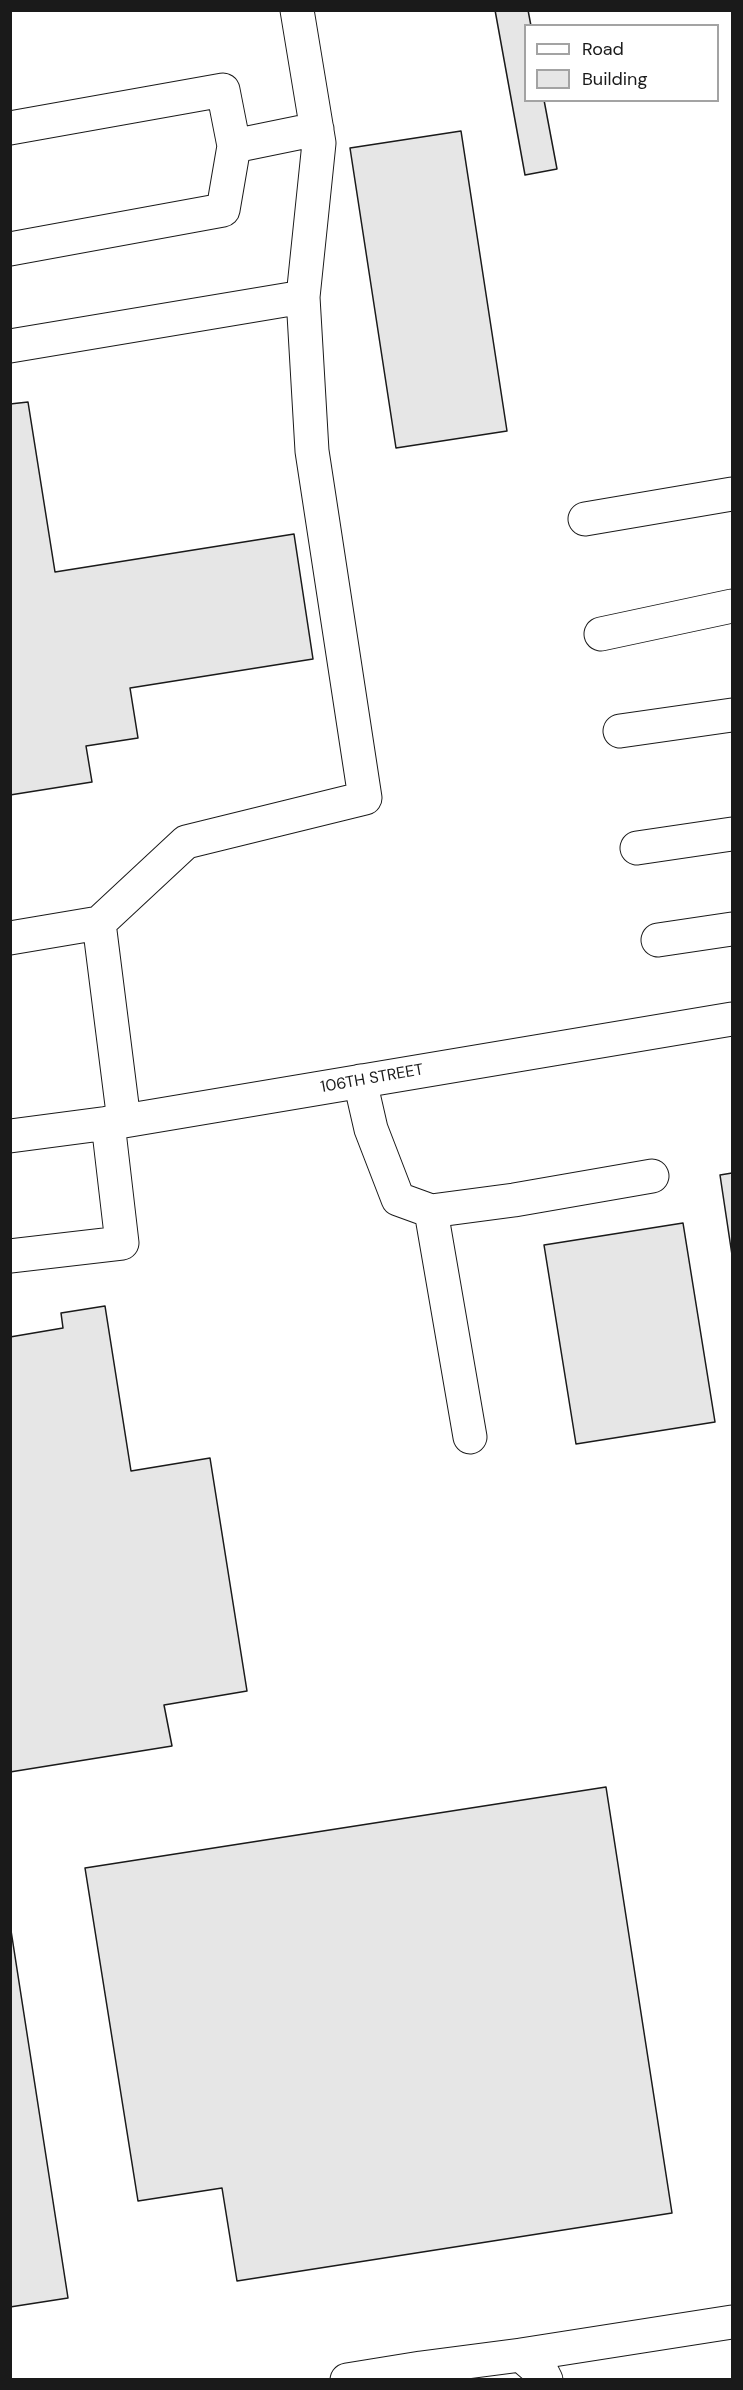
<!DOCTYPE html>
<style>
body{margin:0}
#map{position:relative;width:743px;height:2390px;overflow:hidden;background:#fff;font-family:"DM Sans",sans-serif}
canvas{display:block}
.frame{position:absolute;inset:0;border:12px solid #1a1a1a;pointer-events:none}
.legend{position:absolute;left:524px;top:24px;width:195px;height:78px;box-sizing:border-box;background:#fff;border:2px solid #a3a3a3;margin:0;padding:8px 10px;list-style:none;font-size:18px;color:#1a1a1a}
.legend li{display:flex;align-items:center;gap:12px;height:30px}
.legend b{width:30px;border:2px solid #a3a3a3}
</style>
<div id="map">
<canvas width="743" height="2390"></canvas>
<div class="frame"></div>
<ul class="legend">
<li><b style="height:8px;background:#fff"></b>Road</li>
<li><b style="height:16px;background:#e6e6e6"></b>Building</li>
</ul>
</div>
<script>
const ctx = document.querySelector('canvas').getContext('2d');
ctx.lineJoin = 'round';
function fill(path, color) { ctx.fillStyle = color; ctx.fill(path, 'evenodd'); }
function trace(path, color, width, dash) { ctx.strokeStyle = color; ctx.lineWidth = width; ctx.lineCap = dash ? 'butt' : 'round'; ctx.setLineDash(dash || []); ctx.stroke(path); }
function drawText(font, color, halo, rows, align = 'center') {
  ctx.font = font + ' "DM Sans",sans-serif'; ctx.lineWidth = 4.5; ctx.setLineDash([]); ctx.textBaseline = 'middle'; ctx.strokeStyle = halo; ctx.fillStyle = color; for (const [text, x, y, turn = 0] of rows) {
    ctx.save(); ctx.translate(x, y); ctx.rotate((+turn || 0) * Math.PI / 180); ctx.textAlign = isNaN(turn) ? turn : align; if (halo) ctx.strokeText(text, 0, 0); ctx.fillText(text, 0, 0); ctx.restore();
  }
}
const building = new Path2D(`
 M495,10H528L531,26H526V100H544L557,169L525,175Z
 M461,131L507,431L396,448L350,148Z
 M28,402L55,572L294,534L313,659L130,688L138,738L86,746L92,782L10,795V404Z
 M732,1173V1255L720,1175Z
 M683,1223L715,1422L576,1444L544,1245Z
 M105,1306L131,1471L210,1458L247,1691L164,1705L172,1746L10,1772V1337L63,1328L61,1313Z
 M606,1787L672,2213L237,2281L222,2188L138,2201L85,1868Z
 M10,1924L68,2298L10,2307Z`);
fill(building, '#e6e6e6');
trace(building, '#1a1a1a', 1.5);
const minor = new Path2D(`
 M10,128L223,90L234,146
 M10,249L223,210L234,146L317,129
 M10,346L303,297
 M585,519L732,494
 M601,634L732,606
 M620,731L732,715
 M637,848L732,834
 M10,938L99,923
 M658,940L732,929
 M360,1081L371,1129L398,1199L431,1211L514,1200L652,1176
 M124,1121L99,923L186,842L365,798L312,451L303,297L319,143L297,10
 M10,1136L124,1121L732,1019
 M431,1211L470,1437
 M10,1256L122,1243L108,1123
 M521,2355L732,2322
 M347,2380L421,2368
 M412,2380L421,2368L521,2355L543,2374L546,2380`);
trace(minor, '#1a1a1a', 35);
trace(minor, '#fff', 33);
drawText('16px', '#1a1a1a', '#fff', [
 ["106TH STREET",372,1079,-10]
]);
</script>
